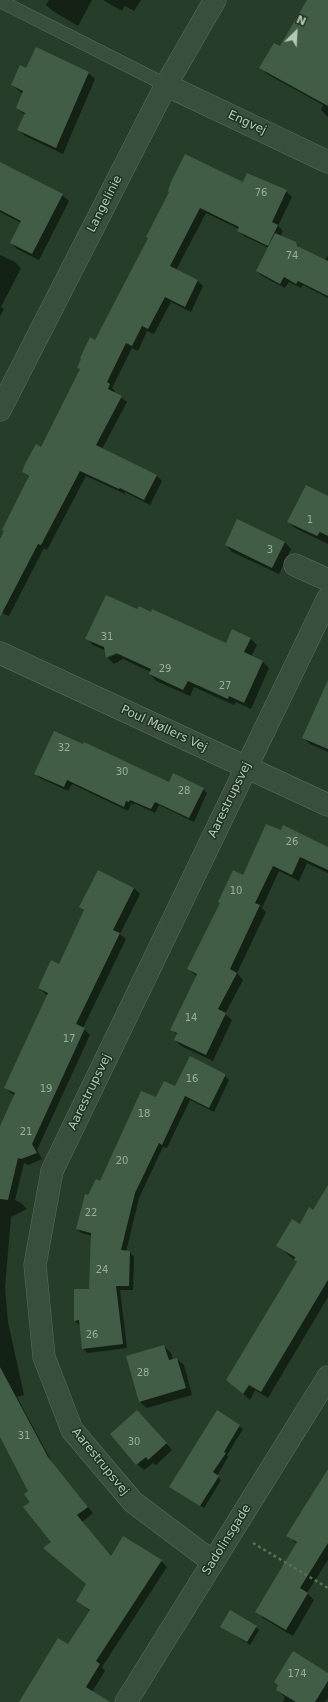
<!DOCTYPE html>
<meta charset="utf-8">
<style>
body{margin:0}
#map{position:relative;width:328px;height:1702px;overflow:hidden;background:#263e29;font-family:"DejaVu Sans",sans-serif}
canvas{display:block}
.north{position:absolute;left:276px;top:12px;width:40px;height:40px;-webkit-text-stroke:3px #1f3322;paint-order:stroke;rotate:24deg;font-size:11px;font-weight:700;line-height:16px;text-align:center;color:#b6c9b9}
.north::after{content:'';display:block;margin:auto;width:14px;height:18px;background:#b6c9b9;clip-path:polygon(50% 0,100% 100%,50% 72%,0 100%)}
</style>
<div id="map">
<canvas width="328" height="1702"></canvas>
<div class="north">N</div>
</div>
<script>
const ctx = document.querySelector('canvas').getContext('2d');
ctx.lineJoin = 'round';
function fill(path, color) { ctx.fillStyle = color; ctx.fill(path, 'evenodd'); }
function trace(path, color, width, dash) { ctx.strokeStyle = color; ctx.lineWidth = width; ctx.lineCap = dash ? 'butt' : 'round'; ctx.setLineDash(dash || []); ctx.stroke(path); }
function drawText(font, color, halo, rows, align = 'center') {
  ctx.font = font + ' "DejaVu Sans",sans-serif'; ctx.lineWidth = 3; ctx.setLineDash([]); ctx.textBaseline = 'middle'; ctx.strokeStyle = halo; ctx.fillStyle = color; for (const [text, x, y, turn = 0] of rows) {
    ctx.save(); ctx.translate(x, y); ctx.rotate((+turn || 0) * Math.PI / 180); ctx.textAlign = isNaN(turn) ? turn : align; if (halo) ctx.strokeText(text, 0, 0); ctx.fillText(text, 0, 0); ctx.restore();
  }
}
fill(new Path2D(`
 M49,0H92L78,26L53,11L46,5Z
 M103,0H141L134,11L125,6L122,11Z
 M308,0H328V117L321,110L323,105L267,74L261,68L280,47Z
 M88,73L95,79L63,154L25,136L19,130L25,115L17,108L23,94L12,85Z
 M0,163L62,195L69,201L39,260L17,249L11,243L21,223L0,212Z
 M243,184L286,191L292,197L278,226L283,231L280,237L295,243L300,248L325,261L328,255V298L303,285L301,288L289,282L285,288L262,276L257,271L269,248L244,236L239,231V229L206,213L176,270L198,281L203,286L191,312L171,302L154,334L147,331L138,351L132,348L112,388L115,391L114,393L121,397L127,402L102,449L156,475L162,481L150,505L125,492V494L86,476L47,550L44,548L9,616L2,613L0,614V541L30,478L23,472L41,448L81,370L78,368L96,341L148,238L147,237Z
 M0,255L15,262L21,268L1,307L4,309L0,316Z
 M328,497V544L295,528L288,522Z
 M285,542L291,549L279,574L232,552L226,545Z
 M138,611L226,644L250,638L257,645L251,657L263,662L269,668L251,709L236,702L234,705L194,687L190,696L156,681L150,674L151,672L123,659L114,664L107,657L106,651L93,645L87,639ZM120,650L121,652L110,657V655Z
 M328,698V752L310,744L303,737Z
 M84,745L169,783L203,789L207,793L194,822L159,805L155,813L134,803V805L131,804L128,811L72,784L68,791L40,778L36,774Z
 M267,825L328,848V873L307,863L299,881L279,871L262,908L266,912L237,973L243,980L225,1014L232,1020L213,1061L181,1046L175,1040L177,1035L171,1029L196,976L189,969L243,876Z
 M134,888L140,894L120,934L126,939L83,1028L90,1035L37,1150L42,1159L28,1165L24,1163L15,1200L21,1203L27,1209L11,1217L5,1287L8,1322L24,1395L17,1397L53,1464L93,1513L82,1522L111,1557L161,1561L167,1567L102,1667L105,1671L92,1692L105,1702H20L68,1646L90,1611L77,1601L87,1585L52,1542L31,1502L29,1491L0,1434V1128L15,1096L5,1088L48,996L39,988L60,965L84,911L81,907Z
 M224,1075L229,1080L214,1112L190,1100L167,1148L163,1147L139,1198L126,1252H130L134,1257L133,1290H120L127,1348L88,1353L83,1349L80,1326L75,1321L90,1289L92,1236L81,1233L77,1229L89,1197L157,1099L175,1087Z
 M328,1192V1297L268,1398L255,1390L250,1400L234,1386L298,1263L278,1246L313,1211Z
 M164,1346L171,1353L173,1360L177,1359L184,1365L192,1395L147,1408L140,1402Z
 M218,1411L243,1429L227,1455L228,1457L217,1476L221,1480L204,1508L170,1487Z
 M144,1418L172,1450L156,1465L153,1463L144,1470L137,1464Z
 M328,1471V1560L307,1593L314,1600L293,1636L263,1618L257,1611L297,1544L288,1536Z
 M222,1627H256L259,1630L250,1645Z
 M328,1674V1698L325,1702H283L285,1697L277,1690Z`), '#0007');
fill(new Path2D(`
 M307,0H328V106L259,68L274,43L280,46Z
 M36,47L89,72L56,148L17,130L25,113L16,108L23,91L11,85L20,65L26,68Z
 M185,154L243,182L247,173L287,190L272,222L278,225L268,246L237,231L239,227L200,208L170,266L198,280L185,307L165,297L148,329L142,326L132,346L126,343L107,382L110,384L108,389L122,396L96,445L157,475L144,500L120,488L119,489L80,471L41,545L38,544L0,617V539L4,531L2,530L29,476L22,472L25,464L36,444L41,447L80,369L77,368L81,359L80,358L90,337L95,340L148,238L146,237L169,192L168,191L171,182Z
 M0,162L63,194L32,254L10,243L21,221L0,210Z
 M275,233L296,242L297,246L328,261V296L298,281L296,284L284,277L280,284L256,271Z
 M306,485L328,496V536L320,532L317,536L287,522Z
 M237,519L285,542L272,568L225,545Z
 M106,595L137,609L139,606L151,612L152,609L226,643L232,629L251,638L244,652L263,661L244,703L229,696L228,699L188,681L183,690L149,674L151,669L116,653L106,658L104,647L85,639Z
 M328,680V749L302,738Z
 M54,731L83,744L84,742L169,782L173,773L204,788L189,818L155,802L151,809L130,800L129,802L126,801L124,807L67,780L64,787L34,774Z
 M266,824L281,830L283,825L328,847V870L300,857L292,875L273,866L255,903L260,905L230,969L237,973L218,1009L226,1013L206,1055L174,1040L177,1033L170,1030L197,974L187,969L220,903L218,902L233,870L243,875Z
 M98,870L134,888L113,930L120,933L76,1024L85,1028L32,1144L37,1153L21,1159L18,1158L8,1200L0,1199V1126L15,1093L4,1088L48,993L38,988L51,960L59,964L84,910L79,907Z
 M190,1056L225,1074V1076L209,1108L185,1096L162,1145L159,1143L135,1193L121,1250L130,1251L129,1286H116L123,1344L82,1349L79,1320L74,1321V1289H89L91,1233L76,1229L85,1194L88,1195L96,1179L100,1181L141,1091L156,1097L164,1081L175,1086Z
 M328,1185V1280L261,1392L249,1385L243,1394L226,1380L297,1262L294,1260L295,1257L276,1246L292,1219L300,1224L309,1207L313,1210Z
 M164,1345L169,1360L177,1358L186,1388L139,1402L126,1356Z
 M0,1367L48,1457L88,1507L77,1515L111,1556L123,1536L162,1560L96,1661L100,1664L86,1687L110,1702H19L58,1638L68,1644L90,1610L76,1601L86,1584L43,1548L51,1542L23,1507L30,1502L24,1494L28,1491L0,1437Z
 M137,1410L167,1443L148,1460L146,1457L136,1465L110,1434Z
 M217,1410L240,1425L224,1452L226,1453L213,1472L219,1476L200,1506L169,1487Z
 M328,1469V1543L300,1588L308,1593L286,1630L255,1612L297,1542L286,1536Z
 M230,1610L257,1626L247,1642L220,1627Z
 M293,1651L328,1673V1681L315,1702H296L276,1690L278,1685L274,1682Z`), '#425d46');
const service = new Path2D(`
 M0,1L166,85`);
const minor = new Path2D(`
 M166,85L328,162
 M0,410L166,85L215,0
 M295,565L328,580
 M0,653L328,805
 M213,1562L133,1502L72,1430L44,1357L35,1265L52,1171L328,598
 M126,1702L328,1377`);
trace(service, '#5b6e5e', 14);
trace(minor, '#5b6e5e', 23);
trace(new Path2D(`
 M253,1543L328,1588`), '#5d6c57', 2.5, [3, 3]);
trace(service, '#3a4e3d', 13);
trace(minor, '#3a4e3d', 22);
drawText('10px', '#99ae9c', null, [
 ["76",261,193],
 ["74",292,256],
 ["1",310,520],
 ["3",270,550],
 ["31",107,637],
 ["29",165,669],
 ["27",225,686],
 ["32",64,748],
 ["30",122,772],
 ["28",184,791],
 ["26",292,842],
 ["10",236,891],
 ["14",191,1018],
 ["17",69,1039],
 ["16",192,1079],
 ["19",46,1089],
 ["18",144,1114],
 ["21",26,1132],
 ["20",122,1161],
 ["22",91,1213],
 ["24",102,1270],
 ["26",92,1335],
 ["28",143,1373],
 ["31",24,1436],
 ["30",134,1442],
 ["174",297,1674]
]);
drawText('12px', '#b6c9b9', '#1f3322', [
 ["Engvej",247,123,25],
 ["Langelinie",105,204,-63],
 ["Poul Møllers Vej",164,729,25],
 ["Aarestrupsvej",230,800,-64],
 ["Aarestrupsvej",90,1092,-64],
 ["Aarestrupsvej",100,1462,51],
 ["Sadolinsgade",227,1540,-58]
]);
</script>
